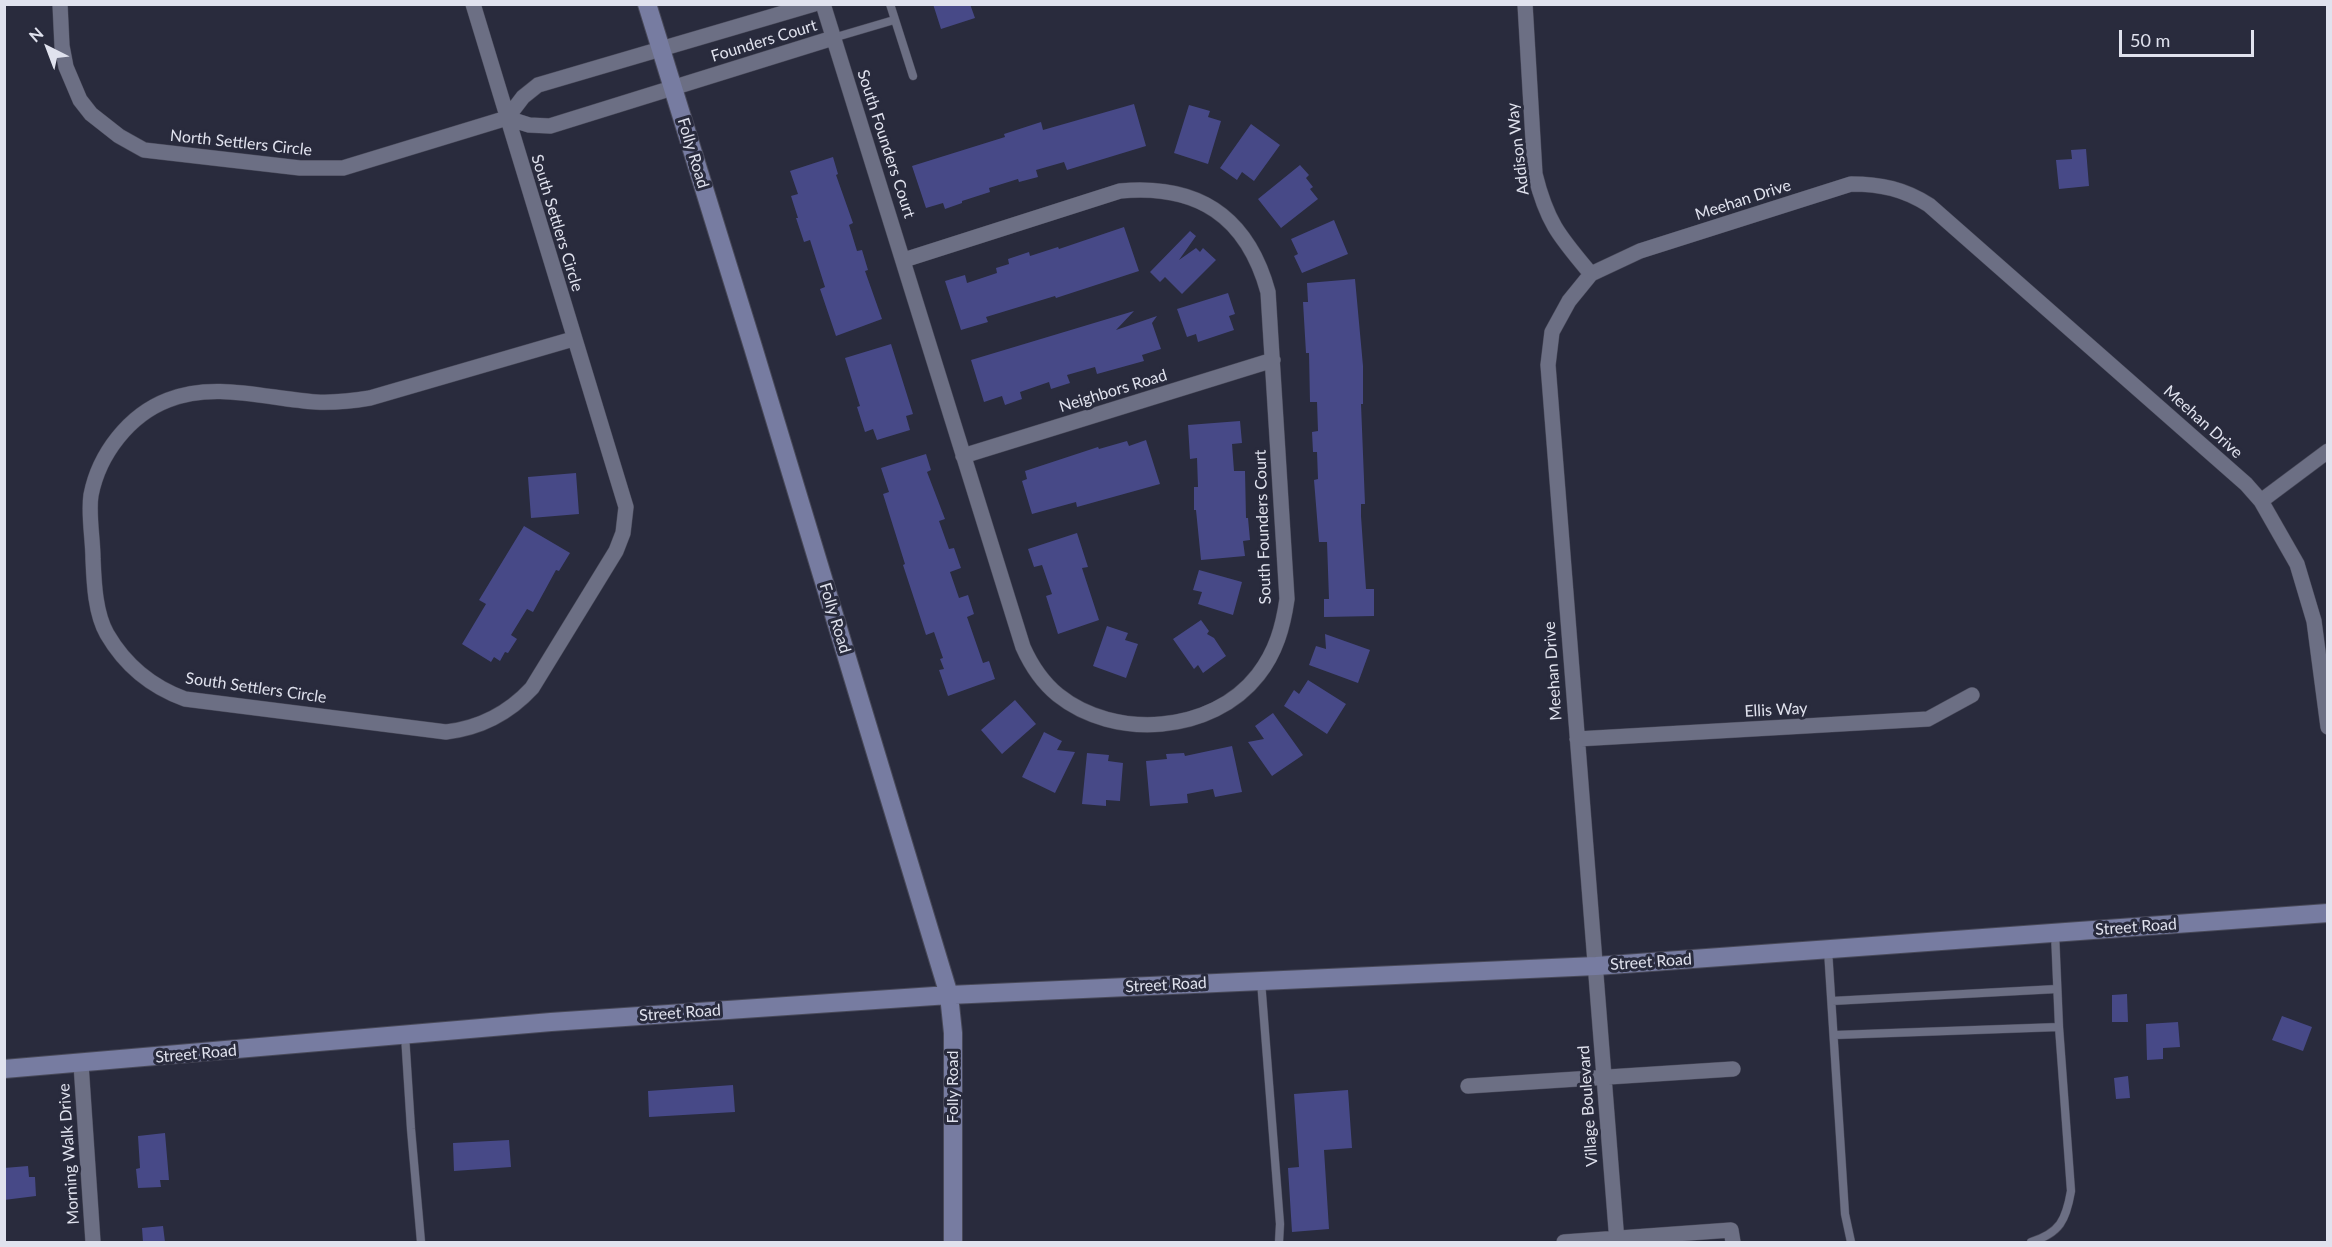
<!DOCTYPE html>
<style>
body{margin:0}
#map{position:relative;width:2332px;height:1247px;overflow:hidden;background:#292b3d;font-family:Lato,sans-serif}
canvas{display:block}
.frame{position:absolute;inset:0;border:6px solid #e0e2ee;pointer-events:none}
.north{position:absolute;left:18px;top:18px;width:60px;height:60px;-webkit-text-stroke:4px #292b3d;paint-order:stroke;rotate:318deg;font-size:16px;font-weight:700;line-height:24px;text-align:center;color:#e0e2ee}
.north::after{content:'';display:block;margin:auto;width:21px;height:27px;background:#e0e2ee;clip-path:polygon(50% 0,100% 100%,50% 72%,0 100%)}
.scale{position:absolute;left:2119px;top:30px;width:135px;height:27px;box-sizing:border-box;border:3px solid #e0e2ee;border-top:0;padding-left:8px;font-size:18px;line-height:21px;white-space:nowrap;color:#e0e2ee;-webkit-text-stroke:4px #292b3d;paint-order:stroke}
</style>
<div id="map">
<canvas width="2332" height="1247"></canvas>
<div class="frame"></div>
<div class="north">N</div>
<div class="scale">50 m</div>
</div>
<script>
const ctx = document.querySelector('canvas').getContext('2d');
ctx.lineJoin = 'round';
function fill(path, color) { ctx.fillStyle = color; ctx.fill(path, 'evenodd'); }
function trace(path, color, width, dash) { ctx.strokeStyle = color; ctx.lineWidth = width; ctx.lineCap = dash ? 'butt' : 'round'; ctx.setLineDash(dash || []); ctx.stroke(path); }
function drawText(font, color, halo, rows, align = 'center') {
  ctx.font = font + ' Lato,sans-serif'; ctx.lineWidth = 6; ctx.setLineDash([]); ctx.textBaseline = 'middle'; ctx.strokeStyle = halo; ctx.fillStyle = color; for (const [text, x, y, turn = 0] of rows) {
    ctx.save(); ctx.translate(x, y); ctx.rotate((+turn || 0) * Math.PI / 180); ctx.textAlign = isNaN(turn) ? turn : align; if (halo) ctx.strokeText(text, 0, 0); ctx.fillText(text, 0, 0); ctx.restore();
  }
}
fill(new Path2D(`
 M933,4H970L975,18L941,29Z
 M1134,104L1146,146L1067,170L1064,162L1036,170L1038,177L1019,182L1018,179L989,188L990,192L962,201V203L945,209L943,203L926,208L912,166L1005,137L1004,134L1041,122L1043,130Z
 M1189,105L1210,111L1208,117L1221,121L1208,164L1174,153Z
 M1251,124L1280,145L1254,181L1242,172L1237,180L1220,168Z
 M2086,149L2089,186L2059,189L2056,160L2072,159L2071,150Z
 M833,157L838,174L836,175L853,223L849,225L857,251L862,250L868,270L865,271L882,319L836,336L820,289L825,287L810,240L804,242L796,218H798L791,196L798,194L790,171Z
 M1300,165L1309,175L1306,178L1313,187L1310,189L1318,199L1281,228L1258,199Z
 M1334,220L1348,254L1302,273L1294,256L1298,254L1291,239Z
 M1124,227L1139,271L1056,298L1055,296L986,317L988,322L961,330L945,281L965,275L967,283L997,273L996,268L1009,264L1008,259L1029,252L1030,256L1058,247L1059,249Z
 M1190,231L1196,236L1179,260L1196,248L1200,252L1203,248L1216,260L1182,294L1165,277L1160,282L1150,272Z
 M1355,279L1363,366V404H1361L1365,504H1361V516L1366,589H1374V616L1324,617V599H1329L1327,542H1319L1314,480L1318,479L1317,452H1313L1312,432L1318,431L1317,402H1310L1309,353H1306L1303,302H1308L1307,283Z
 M1228,293L1235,314L1229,316L1234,330L1198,342L1196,334L1187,337L1177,309Z
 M1134,311L1116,330L1157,316L1152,323L1161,349L1142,355L1144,361L1097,374L1095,367L1067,375L1070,383L1051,389L1049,382L1020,392L1022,399L1005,405L1002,396L984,402L971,360Z
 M891,344L913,414L906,416L910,430L877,440L873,429L865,432L857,407L860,406L845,358Z
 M1240,421L1242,443L1232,444L1234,471H1245L1246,518H1248L1250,540L1243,541L1245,556L1201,560L1196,510H1194V487H1198L1197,458L1190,459L1188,425Z
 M1146,440L1160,484L1077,507L1076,502L1032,514L1022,481L1027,479L1025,471L1098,447L1099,449L1127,441L1129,446Z
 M926,454L931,470L927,472L945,519L939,521L949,549L954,548L961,568L950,572L959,598L968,595L974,614L967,617L983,663L989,661L995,679L948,696L939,670L944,669L940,659L943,658L934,632L926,635L903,565L905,564L883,494L889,492L881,468Z
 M576,473L579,514L531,518L528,477Z
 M524,526L570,553L559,571L556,570L533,612L527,609L511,635L517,639L508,653L505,652L500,661L494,657L491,662L462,644L486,604L479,600Z
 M1077,533L1088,567L1082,568L1099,620L1058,634L1046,596L1052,594L1042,565L1034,567L1028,549Z
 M1199,570L1242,582L1233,615L1198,604L1202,592L1193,590Z
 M1201,620L1209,631L1207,634L1214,638L1226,656L1203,673L1198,665L1194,669L1173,639Z
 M1107,626L1128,633L1125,640L1138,644L1126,678L1093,666Z
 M1325,634L1370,650L1358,683L1309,665L1316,646L1326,649Z
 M1308,680L1346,704L1327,734L1284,706L1294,690L1299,694Z
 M1015,700L1036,724L1002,754L981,730Z
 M1273,713L1303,755L1272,776L1248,742L1264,739L1255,726Z
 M1044,732L1062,741L1057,750L1075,752L1055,793L1022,777Z
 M1232,746L1242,792L1215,797L1213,789L1187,794L1188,803L1150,806L1146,761L1167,759L1166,754L1184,753L1185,756Z
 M1087,753L1109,755L1108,761L1123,763L1120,801L1106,800V806L1082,804Z
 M2127,994L2128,1022H2112V995Z
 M2282,1016L2312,1027L2303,1051L2272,1040Z
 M2178,1022L2180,1047L2163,1048V1059L2147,1060L2146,1024Z
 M2128,1076L2130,1098L2116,1099L2114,1078Z
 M733,1085L735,1112L649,1117L648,1091Z
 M1348,1090L1352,1148L1324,1150L1329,1229L1292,1232L1288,1168L1299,1167L1294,1094Z
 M165,1133L169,1180H160L161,1187L138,1188L136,1169L140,1168L138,1136Z
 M509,1140L511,1167L454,1171L453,1143Z
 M28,1166L29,1177H35L36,1196L4,1200V1168Z
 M163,1226L165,1242H143L142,1228Z`), '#474987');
const lane = new Path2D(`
 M890,4L913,76
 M833,38L894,20
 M1828,950L1845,1214L1851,1242
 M1261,981L1280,1224L1279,1242
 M1832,1001L2057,989
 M405,1035L411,1129L421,1242
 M1835,1035L2059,1027L2055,933
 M2031,1242C2060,1233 2066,1220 2071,1191L2059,1027`);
const street = new Path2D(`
 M60,4L62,46L66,67L80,100L91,114L119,136L144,150L300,168H343L507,118L529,125L550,126L833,38
 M473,4L626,507L623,533L616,551L532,688C508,714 480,728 446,732L185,699C152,687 125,665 107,634C95,613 94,582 93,559C93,539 88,514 91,495C99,454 129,415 168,400C215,381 268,399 316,402C335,403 352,401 370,398L573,339
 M823,4L1023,647C1031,665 1042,682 1058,695C1114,740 1212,734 1258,675C1276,652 1283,627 1287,599L1268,292C1247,216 1198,184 1120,191L904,260
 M1525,4L1535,174C1547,223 1560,237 1591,274
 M507,118L523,97L538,85L814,4
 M963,456L1273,360
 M2261,501L2328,451
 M1577,739L1928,719L1972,695
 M81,1064L93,1242
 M1468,1086L1733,1069
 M1564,1242L1731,1230L1733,1242
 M1617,1242L1548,365L1552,332L1569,301L1591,274L1640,251L1851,184C1881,184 1904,189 1929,205L2246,484L2261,501L2297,564L2314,621L2328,727`);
const secondary = new Path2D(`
 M647,4L753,347L949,995L953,1033V1242
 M4,1069L551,1022L949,995L1596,966L2328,913`);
trace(lane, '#484959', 9);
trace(street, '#484959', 16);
trace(secondary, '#484959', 20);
trace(lane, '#6c6f84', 8);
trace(street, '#6c6f84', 15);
trace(secondary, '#777ca1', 18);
drawText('16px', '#e0e2ee', '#292b3d', [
 ["Founders Court",764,41,-17],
 ["North Settlers Circle",241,143,6],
 ["South Founders Court",886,144,72],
 ["Addison Way",1518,149,-97],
 ["Folly Road",693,153,73],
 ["Meehan Drive",1743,200,-18],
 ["South Settlers Circle",557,223,73],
 ["Neighbors Road",1113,391,-17],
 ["Meehan Drive",2203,422,42],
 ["South Founders Court",1263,527,-92],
 ["Folly Road",835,618,73],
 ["Meehan Drive",1553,671,-94],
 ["South Settlers Circle",256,688,8],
 ["Ellis Way",1776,710,-3],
 ["Street Road",2136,927,-4],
 ["Street Road",1651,962,-4],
 ["Street Road",1166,985,-3],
 ["Street Road",680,1013,-4],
 ["Street Road",196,1054,-5],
 ["Folly Road",953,1087,-90],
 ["Village Boulevard",1588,1106,-94],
 ["Morning Walk Drive",69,1154,-94]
]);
</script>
